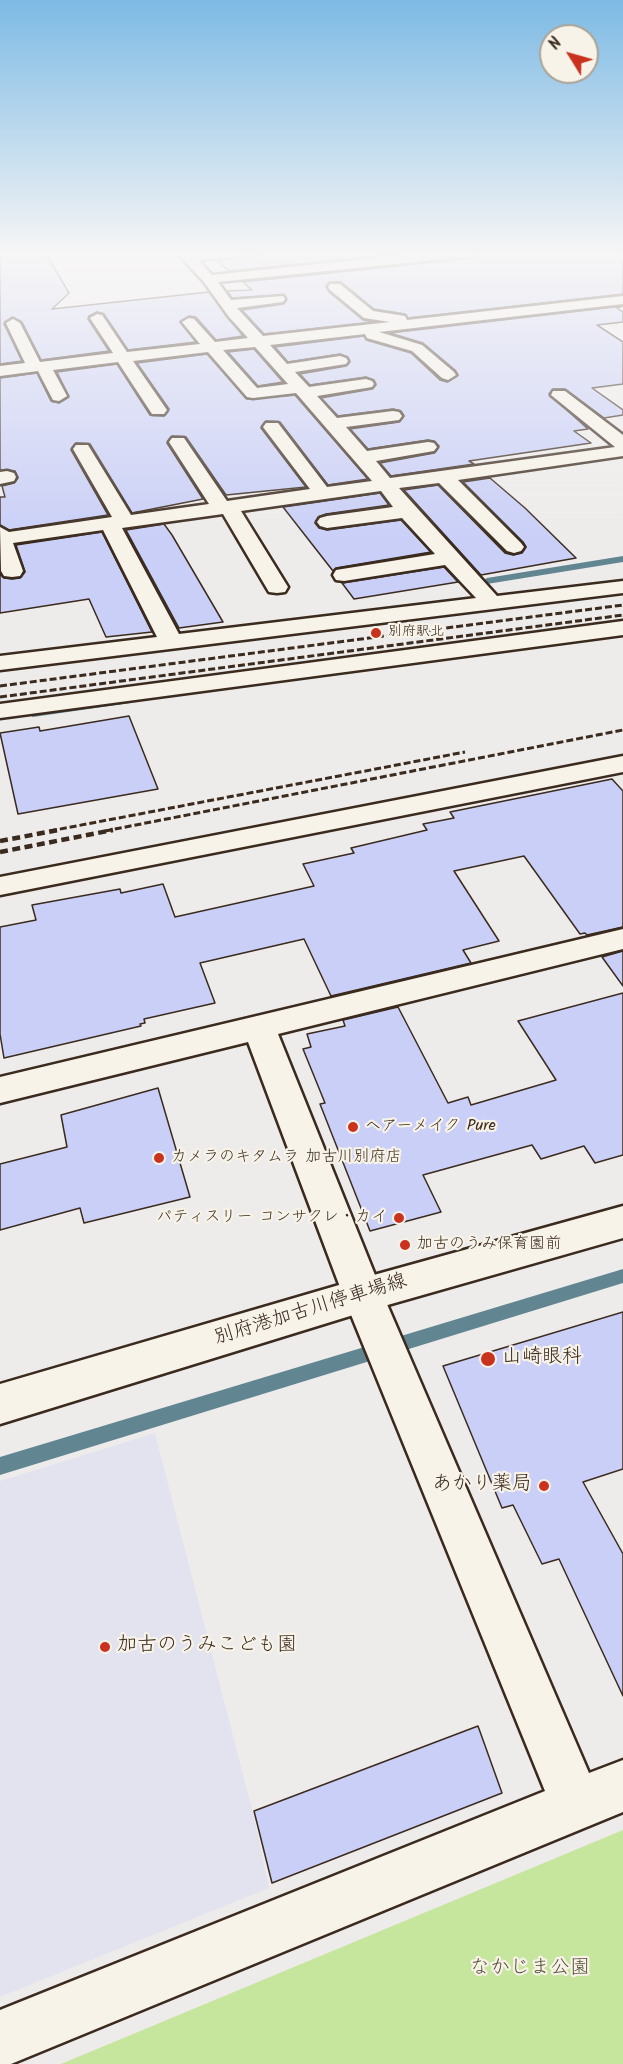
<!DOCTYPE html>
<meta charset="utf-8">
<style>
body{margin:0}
#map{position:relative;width:623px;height:2064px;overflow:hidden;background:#eeeceb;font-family:Kalam,sans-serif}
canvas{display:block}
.north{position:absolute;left:539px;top:24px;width:60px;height:60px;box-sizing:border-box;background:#f7f3e8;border:2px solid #aca397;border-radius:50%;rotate:307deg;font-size:16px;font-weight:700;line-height:24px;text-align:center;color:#3b2a1e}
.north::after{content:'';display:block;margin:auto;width:21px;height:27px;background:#c8321e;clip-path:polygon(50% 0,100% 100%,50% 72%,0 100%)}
</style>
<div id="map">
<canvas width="623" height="2064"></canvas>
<div class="north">N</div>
</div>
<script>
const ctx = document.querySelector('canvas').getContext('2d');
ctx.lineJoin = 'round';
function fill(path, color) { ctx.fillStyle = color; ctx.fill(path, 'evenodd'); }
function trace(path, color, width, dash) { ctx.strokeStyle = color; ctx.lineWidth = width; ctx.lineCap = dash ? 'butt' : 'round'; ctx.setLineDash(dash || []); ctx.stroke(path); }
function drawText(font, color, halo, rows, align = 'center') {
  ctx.font = font + ' Kalam,"Klee One",sans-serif'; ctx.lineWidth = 4.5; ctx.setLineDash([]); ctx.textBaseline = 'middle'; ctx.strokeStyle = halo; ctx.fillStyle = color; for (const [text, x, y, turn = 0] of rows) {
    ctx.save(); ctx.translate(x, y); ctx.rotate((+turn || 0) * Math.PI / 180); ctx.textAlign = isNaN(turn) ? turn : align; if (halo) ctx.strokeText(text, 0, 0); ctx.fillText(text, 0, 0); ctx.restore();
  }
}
fill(new Path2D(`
 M155,1433L253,1813L269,1888L0,1997V1481Z`), '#e3e3ef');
fill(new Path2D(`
 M623,1830V2064H61Z`), '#c6e59d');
fill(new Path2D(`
 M623,556V562L487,584L483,581L487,578Z
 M126,698L130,699V703L33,717L28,714L33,711Z
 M623,1269V1283L0,1475V1457Z`), '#628691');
const building = new Path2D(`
 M0,252H45L69,293L52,309L209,292L243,336L216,340L196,317L189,316L180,322L196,342L128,350L104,314L97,312L89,316L88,319L109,351L41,360L22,322L12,317L4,324L22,361L0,364Z
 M284,252H417L229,271L217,261Z
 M483,252H558L564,255L623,252V294L408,318L405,314L374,309L341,282H330L326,286L329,292L363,320L373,322L264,334L242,310L283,304L287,300L285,295L232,298L227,291L252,290L243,282L474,258Z
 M623,306L617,308L623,312V322L597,325L623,342V384L592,388L623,410V415L604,418L565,389H553L549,394L588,429L574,431L591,443L469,461L474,464L391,476L380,463L434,453L439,446L434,441L428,440L368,449L350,429L399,422L404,416L401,411L393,409L338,416L321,398L372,389L376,385L374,380L366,377L310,385L300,374L346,366L350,362L348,357L340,354L288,362L275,347L364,336L366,340L411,353L440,380L447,382L458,375L455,370L423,343L390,333Z
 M254,349L283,382L258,386L228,352Z
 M207,354L247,399L295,395L368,479L328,485L280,422L266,421L261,428L306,487L226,495L186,437L172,436L167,443L203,499L132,513L90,444L76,443L71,450L108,515L9,530L0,525V497H5L2,486L14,483L18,478L15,471L0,470V378L37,373L51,401L59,403L69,397L57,372L117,364L150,415L164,416L169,409L137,363Z
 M490,478L525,508L576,558L481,575L404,490L438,485L505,553L513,555L522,553L526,547L523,542L463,482Z
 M380,493L389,505L326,514L318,517L315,523L319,528L327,530L401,520L431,552L336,568L333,571L283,507Z
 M164,524L172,535L223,622L179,628L126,530Z
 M102,532L152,632L106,637L89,599L0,613V574L4,578L12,579L20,578L25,572L16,545Z
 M444,567L458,582L354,599L342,583Z
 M129,716L158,789L18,814L0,733L39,727L40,731Z
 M612,779L623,791V927L587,935L585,933L580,934L524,856L454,871L499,941L463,950L471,963L331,996L304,939L200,963L215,1003L144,1019L145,1023L140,1024L141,1026L4,1058L0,1034V927L36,920L32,905L120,889L121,893L163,884L175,917L314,886L303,864L354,853L351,848L427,830L423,824L454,818L450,812Z
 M623,951V986L602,957Z
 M623,993V1155L595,1163L584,1146L541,1159L532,1145L423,1175L441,1212L370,1231L320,1104L325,1103L303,1049L311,1047L307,1034L345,1026L343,1020L398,1007L448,1103L468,1097L471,1105L556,1080L518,1021Z
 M158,1088L190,1197L84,1223L80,1208L0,1230V1164L67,1147L61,1115Z
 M623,1312V1469L583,1482L623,1554V1696L559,1559L542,1564L513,1505L502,1508L443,1366Z
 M478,1726L502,1793L272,1883L254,1811Z`);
fill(building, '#c9cff7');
trace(building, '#3b2a1e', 1.5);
const minor = new Path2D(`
 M176,252H250L243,256L198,260L212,275L437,252H481L474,256L218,282L231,300L283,296L285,299L283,302L237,308L263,336L390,322L364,318L330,290L328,287L330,284H340L373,311L405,316L407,320L623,296V304L379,332L422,345L454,372L456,375L448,380L442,378L412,351L367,338L365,334L270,345L287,364L340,356L346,358L348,361L346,364L295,372L309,387L366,379L372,381L374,384L372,387L317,396L337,418L393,411L399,412L402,416L399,420L346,427L367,451L428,442L434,443L437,447L434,451L376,461L390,478L615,447L551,395L553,391H565L623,435V456L458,480L521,543L524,547L521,551L514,553L507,551L439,483L399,488L497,596L623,581V593L0,670V656L157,637L103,530L13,543L23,571L20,576L12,577L4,576L1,571L0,527L9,532L112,517L73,449L76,445H88L131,515L209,504L169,442L172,438H184L227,501L310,489L263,427L266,423H278L327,487L372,481L296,393L253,398L247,397L208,352L133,361L167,410L164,414H152L118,362L53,370L67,396L59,401L53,400L38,371L0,376V366L25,363L6,323L13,319L20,323L40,362L113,353L90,318L97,314L102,315L127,352L200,344L182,322L189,318L194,319L215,342L248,338L229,317L204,282ZM255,347L288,384L257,388L223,350ZM381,491L393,507L327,516L320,518L317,522L320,526L327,528L402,518L435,554L336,570L333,575L336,580L344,581L445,565L476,598L179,634L122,528L223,514L266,587L269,592L277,593L285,592L288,587L241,511Z
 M7,471L14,473L16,477L14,481L0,484V472Z
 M623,621V635L0,718V704Z
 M623,756V772L0,895V877Z
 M623,929V949L278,1034L383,1295L589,1773L623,1760V1812L11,2064H0V2010L545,1791L343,1295L248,1042L0,1103V1077Z`);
const secondary = new Path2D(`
 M623,1206V1238L363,1312L0,1424V1384L363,1278Z`);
trace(minor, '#3b2a1e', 5);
trace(secondary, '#3b2a1e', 5);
fill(minor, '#f7f3e8');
fill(secondary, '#f7f3e8');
trace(new Path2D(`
 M0,686L623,605
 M0,697L623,615
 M50,831L465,752
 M105,831L623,730`), '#3b2a1e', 3, [7, 3]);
trace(new Path2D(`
 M0,841L58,830
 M0,852L113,830`), '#3b2a1e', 4.5, [8, 4.5]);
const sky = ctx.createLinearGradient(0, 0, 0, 541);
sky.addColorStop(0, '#7dbae4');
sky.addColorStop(0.47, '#f7f6f6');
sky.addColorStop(1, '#f7f6f600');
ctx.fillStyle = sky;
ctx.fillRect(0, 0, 623, 541);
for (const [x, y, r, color] of [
 [376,633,6,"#c8321e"],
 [353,1127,6,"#c8321e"],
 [159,1158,6,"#c8321e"],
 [399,1218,6,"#c8321e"],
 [405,1245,6,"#c8321e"],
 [488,1359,8,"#c8321e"],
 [544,1486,6,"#c8321e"],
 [105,1647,6,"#c8321e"]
]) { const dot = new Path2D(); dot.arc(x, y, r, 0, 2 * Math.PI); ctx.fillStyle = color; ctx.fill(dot); trace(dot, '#f7f3e8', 2); }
drawText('14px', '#3b2a1e', '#f7f3e8', [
 ["別府駅北",388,633]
], 'left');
drawText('16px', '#3b2a1e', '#f7f3e8', [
 ["ヘアーメイク Pure",365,1127],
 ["カメラのキタムラ 加古川別府店",171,1158],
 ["パティスリー コンサクレ・カイ",387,1218,"right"],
 ["加古のうみ保育園前",417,1245]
], 'left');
drawText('20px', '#3b2a1e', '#f7f3e8', [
 ["別府港加古川停車場線",311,1311,-17]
]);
drawText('20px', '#3b2a1e', '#f7f3e8', [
 ["山崎眼科",502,1359],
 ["あかり薬局",532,1486,"right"],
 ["加古のうみこども園",117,1647]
], 'left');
drawText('20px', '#574f37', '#f7f3e8', [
 ["なかじま公園",530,1970]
]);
</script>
